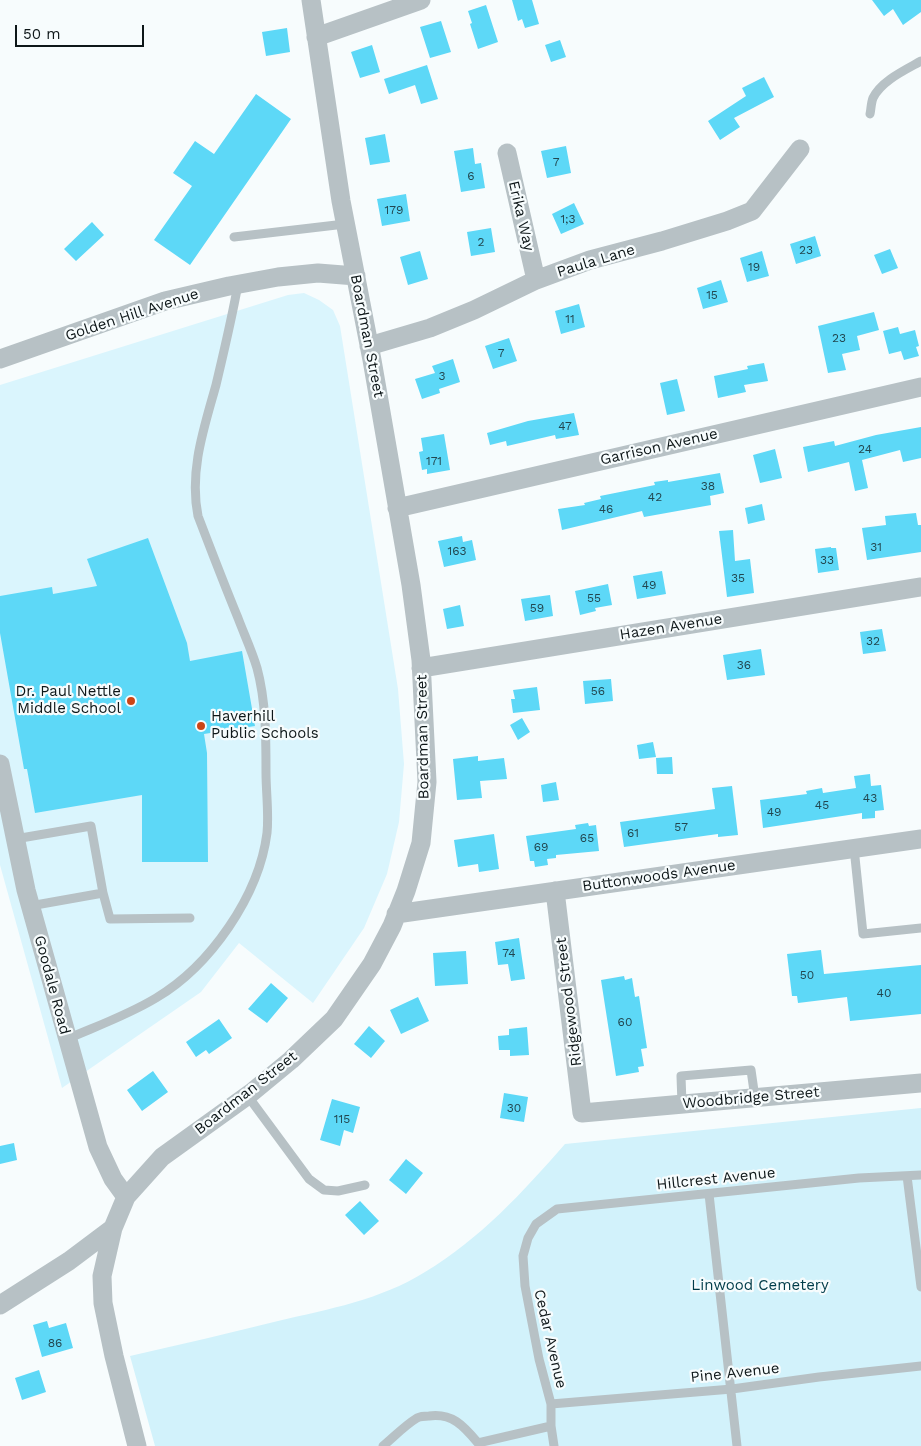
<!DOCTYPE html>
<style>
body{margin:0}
#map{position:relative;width:921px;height:1446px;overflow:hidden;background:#f7fcfd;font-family:"Work Sans",sans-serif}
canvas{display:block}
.scale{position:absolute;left:15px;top:25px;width:129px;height:22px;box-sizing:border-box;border:2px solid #0e1719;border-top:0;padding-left:6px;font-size:15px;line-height:18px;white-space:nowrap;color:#0e1719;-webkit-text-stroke:4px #f7fcfd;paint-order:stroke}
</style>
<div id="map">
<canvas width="921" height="1446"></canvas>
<div class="scale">50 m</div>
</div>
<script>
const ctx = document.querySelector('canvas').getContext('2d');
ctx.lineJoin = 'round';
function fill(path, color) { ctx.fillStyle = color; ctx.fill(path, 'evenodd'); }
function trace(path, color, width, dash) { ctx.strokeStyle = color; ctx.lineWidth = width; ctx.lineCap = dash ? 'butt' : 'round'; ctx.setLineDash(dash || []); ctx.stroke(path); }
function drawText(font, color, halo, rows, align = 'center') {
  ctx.font = font + ' "Work Sans",sans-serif'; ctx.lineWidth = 4.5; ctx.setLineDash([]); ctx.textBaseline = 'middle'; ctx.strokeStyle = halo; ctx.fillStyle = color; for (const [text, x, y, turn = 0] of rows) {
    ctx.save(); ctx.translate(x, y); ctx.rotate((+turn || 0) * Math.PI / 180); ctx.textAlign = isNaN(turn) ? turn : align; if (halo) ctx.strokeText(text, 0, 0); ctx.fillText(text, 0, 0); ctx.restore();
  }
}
fill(new Path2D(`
 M304,293L319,300L333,310L340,326L398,689L404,764L399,822L387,874L364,928L313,1003L239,943L201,992L62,1088L0,865V385L288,295Z`), '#daf5fd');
fill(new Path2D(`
 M921,1108V1446H155L130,1356C179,1345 229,1333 278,1321C329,1309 380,1300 425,1272C480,1239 523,1192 565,1144Z`), '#d2f2fb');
fill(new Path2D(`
 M512,0H532L539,24L525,28L522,19L518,21Z
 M872,0H921V12L903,25L893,9L884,16Z
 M486,5L498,42L478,49L470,24L472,23L468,11Z
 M441,21L451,52L430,58L420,27Z
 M287,28L290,52L266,56L262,32Z
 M560,40L566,57L551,62L545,45Z
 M372,45L380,72L360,78L351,52Z
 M427,65L438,99L421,104L415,85L389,94L384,79Z
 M764,77L774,97L734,118L740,127L720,140L708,121L746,96L742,88Z
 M256,94L291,119L190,265L154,240L192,186L173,173L195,141L214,154Z
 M385,134L390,162L370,165L365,138Z
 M566,146L571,173L547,178L541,151Z
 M473,148L475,164L481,163L485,188L461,192L454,151Z
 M406,194L410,221L382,226L377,199Z
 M574,203L584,224L561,234L552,214Z
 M92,222L104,235L76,261L64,249Z
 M491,228L495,252L471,256L467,232Z
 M815,236L821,256L796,264L790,244Z
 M890,249L898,268L882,274L874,255Z
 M420,251L428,279L408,285L400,257Z
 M762,251L769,276L747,282L740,258Z
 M721,280L728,302L703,309L697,288Z
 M579,304L585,327L561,334L555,311Z
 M874,312L879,330L857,336L860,350L842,354L846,370L828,373L818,326Z
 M898,327L900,334L915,330L919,346L916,347L919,356L904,360L901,351L889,354L883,331Z
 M509,338L517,361L493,369L485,346Z
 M453,359L460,382L439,389L440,393L422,399L415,379L435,373L432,366Z
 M764,363L768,381L744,385L746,392L718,398L714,376L748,369L747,366Z
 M677,379L685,411L667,415L660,383Z
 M574,413L579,435L556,439L555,435L507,446L506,441L490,445L487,433L528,421Z
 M921,427V458L903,462L900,450L862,460L868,488L855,491L849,462L808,472L803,447L834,441L835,446L876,435Z
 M444,434L450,470L427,474V469L422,470L419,452L423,451L421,438Z
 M775,449L782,478L760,483L753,455Z
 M720,473L724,493L710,496L711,505L644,517L642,511L562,530L558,509L585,505L584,503L601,499L600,496L655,485L654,482L668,480V482Z
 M762,504L765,520L748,524L745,508Z
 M916,513L918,525H921V552L867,560L862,528L886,525L885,516Z
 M733,530L735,561L750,559L754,593L727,597L719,531Z
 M462,536L463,542L472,540L476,560L444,567L438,541Z
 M148,538L187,643L190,661L242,651L255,726L204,734L207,753L208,862H142V795L35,813L27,769H24L0,633V596L52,587L53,594L97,586L87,559Z
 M831,547V548H836L839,570L818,573L815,549Z
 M662,571L666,594L637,599L633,576Z
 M608,584L612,605L595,608L596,611L580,615L575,591Z
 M550,595L553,616L525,621L521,599Z
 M460,605L464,626L447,629L443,609Z
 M882,629L886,651L863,654L860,632Z
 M761,649L765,675L727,680L723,655Z
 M611,679L613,701L585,704L583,681Z
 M537,687L540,710L513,713L511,699H515L513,690Z
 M522,718L530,732L518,740L510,725Z
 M653,742L656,757L639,759L637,745Z
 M478,756V761L504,758L507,779L480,781L482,798L457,800L453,759Z
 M672,757L673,774H657L656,758Z
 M870,774L871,786L881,785L884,810L875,811V818L862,819V813L763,828L760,800L807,794L806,791L822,788L823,793L856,788L854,776Z
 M556,782L559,800L543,802L541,785Z
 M732,786L738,835L718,837V834L624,847L620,822L715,809L712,788Z
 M588,823L589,826L596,825L599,851L556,855V858L547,859L548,865L535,867L534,861H530L526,836L576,829L575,825Z
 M494,834L499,869L479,872L478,864L458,867L454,840Z
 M519,938L525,979L511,981L508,964L498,965L495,942Z
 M821,950L824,974L921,965V1014L850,1021L847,997L798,1003L797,996H792L787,954Z
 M466,951L468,984L435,986L433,953Z
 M624,976L625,980L632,978L635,997L639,996L647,1048L641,1049L644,1066L638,1067L639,1072L616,1076L601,980Z
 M271,983L288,998L267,1023L248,1009Z
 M418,997L429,1021L401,1034L390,1010Z
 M219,1019L232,1038L209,1054L206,1050L196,1057L186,1042Z
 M369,1026L385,1041L371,1058L354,1044Z
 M527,1027L529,1055L510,1056V1050H499L498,1036L509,1035V1029Z
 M153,1071L168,1092L142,1111L127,1090Z
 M504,1093L528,1097L524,1122L500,1118Z
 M332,1099L360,1107L353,1133L344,1130L340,1146L320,1140Z
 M14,1143L17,1160L0,1164V1146Z
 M406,1159L423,1173L406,1194L389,1180Z
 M360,1201L379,1221L364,1235L345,1215Z
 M47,1321L49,1328L66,1323L73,1348L42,1357L33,1325Z
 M39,1370L46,1392L22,1400L15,1378Z`), '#5dd8f7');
trace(new Path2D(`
 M870,114C871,110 871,103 873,98C881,81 905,70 921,61
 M234,237L345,224
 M15,839L91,826L103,893L30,906
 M854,848L863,934L921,928
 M103,893L110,919L190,918
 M67,1039C97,1026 128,1015 156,998C210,966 259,896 267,833C269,814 266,792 266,773C266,738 266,701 257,668C252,651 244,634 238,618C224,584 211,550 198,516C189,471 204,428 216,385C224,351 232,318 238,284
 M247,1095L309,1179L324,1190L338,1191L365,1185
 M682,1104L681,1076L751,1070L755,1098
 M907,1176L921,1287
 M709,1194L737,1446
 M551,1404L732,1389L819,1377L921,1366
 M478,1443L551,1426
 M383,1446C394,1437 404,1426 417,1418C421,1416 424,1416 429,1416C452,1413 463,1425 478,1443
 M554,1446L551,1426V1404L539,1359L525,1286L523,1256L528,1238L536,1224L557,1209L859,1178L921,1175`), '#b7c1c5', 9);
trace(new Path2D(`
 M316,37L421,0
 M507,153L536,280
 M369,346L430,328L474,310L536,280L590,260L662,241L727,221L752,211L800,149
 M0,359L165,301L229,286L278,277L318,273L356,276
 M397,508L921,387
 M421,668L921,587
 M0,764L26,890L98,1147L113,1179L126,1197
 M555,891L582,1113L921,1083
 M396,914L921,839
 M0,1305L69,1261L113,1228
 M137,1446L114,1356L103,1303L102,1276L113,1228L126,1197L162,1157L251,1093L291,1060L334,1019L372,964L392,926L406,891L421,843L427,782L421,660L411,585L372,360L341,201L311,0`), '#b7c1c5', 19);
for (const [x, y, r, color] of [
 [131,701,5,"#cc4515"],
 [201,726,5,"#cc4515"]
]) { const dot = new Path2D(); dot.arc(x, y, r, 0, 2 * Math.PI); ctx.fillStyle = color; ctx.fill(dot); trace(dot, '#f7fcfd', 2); }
drawText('12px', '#224750', null, [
 ["7",556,162],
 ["6",471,176],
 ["179",394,210],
 ["1;3",568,219],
 ["2",481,242],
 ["23",806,250],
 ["19",754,267],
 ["15",712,295],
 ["11",570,319],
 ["23",839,338],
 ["7",501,353],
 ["3",442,376],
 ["47",565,426],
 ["24",865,449],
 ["171",434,461],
 ["38",708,486],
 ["42",655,497],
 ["46",606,509],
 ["31",876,547],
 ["163",457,551],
 ["33",827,560],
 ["35",738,578],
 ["49",649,585],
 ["55",594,598],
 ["59",537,608],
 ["32",873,641],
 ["36",744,665],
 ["56",598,691],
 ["43",870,798],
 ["45",822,805],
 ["49",774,812],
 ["57",681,827],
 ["61",633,833],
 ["65",587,838],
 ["69",541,847],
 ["74",509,953],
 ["50",807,975],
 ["40",884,993],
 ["60",625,1022],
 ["30",514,1108],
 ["115",342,1119],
 ["86",55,1343]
]);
drawText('15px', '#0e1719', '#f7fcfd', [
 ["Erika Way",521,216,77],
 ["Paula Lane",596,261,-17],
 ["Golden Hill Avenue",132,315,-18],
 ["Boardman Street",367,336,79],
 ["Garrison Avenue",659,447,-13],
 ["Hazen Avenue",671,627,-9],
 ["Boardman Street",423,737,-91],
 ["Buttonwoods Avenue",659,876,-8],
 ["Goodale Road",52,985,75],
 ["Ridgewood Street",569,1002,-97],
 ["Boardman Street",246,1093,-38],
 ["Woodbridge Street",751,1098,-5],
 ["Hillcrest Avenue",716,1179,-6],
 ["Cedar Avenue",550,1339,77],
 ["Pine Avenue",735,1373,-6]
]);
drawText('15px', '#0e1719', '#f7fcfd', [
 ["Dr. Paul Nettle",121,692],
 ["Middle School",121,709],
 ["Haverhill",211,717,"left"],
 ["Public Schools",211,734,"left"]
], 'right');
drawText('15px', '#003c49', '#f7fcfd', [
 ["Linwood Cemetery",760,1286]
]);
</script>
